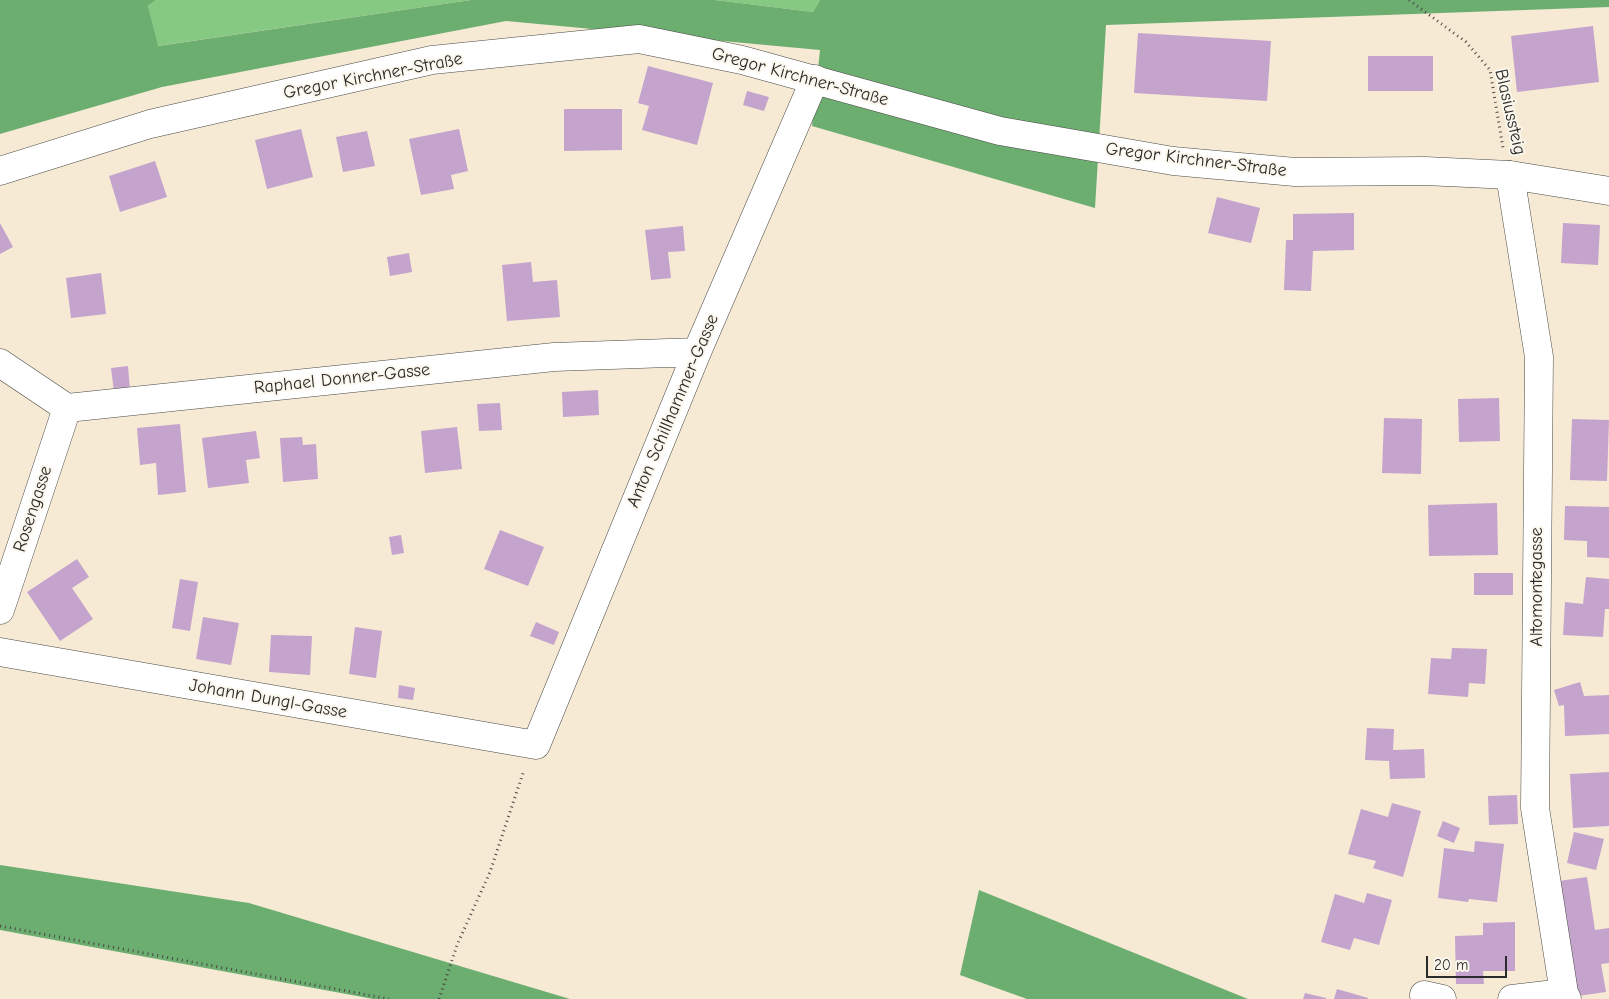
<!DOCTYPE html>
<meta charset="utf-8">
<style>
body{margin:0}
#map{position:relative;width:1609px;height:999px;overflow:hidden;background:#f6ead5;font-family:"Comic Neue",sans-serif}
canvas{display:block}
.scale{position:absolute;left:1426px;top:956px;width:81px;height:22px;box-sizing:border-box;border:2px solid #2b2b2b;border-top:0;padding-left:6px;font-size:15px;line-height:18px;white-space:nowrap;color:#2b2b2b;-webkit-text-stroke:4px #fbf7ec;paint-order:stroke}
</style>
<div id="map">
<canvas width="1609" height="999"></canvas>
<div class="scale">20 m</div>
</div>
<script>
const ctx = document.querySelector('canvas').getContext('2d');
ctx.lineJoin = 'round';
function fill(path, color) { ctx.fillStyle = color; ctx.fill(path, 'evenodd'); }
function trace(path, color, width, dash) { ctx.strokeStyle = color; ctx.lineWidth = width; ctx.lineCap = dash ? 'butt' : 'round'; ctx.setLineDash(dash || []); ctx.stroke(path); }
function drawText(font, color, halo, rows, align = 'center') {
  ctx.font = font + ' "Comic Neue",sans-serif'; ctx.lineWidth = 4; ctx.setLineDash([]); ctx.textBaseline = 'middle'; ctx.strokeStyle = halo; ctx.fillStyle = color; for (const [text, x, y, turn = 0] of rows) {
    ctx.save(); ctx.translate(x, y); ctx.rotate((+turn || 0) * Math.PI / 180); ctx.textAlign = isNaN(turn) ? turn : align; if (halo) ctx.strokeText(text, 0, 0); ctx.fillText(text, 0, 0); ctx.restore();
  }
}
fill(new Path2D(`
 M156,0H471L157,46L148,6Z
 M715,0H820L813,12Z`), '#86c982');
fill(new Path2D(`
 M0,0H156L148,6L158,46L471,0H715L813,12L820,0H1609V7L1106,25L1095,208L812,126L820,50L506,21L162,87L0,134Z
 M0,865L249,903L570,999H373L0,930Z
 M979,890L1248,999H1027L960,975Z`), '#6cad70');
fill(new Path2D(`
 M1593,26L1599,82L1517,92L1511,36Z
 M1138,33L1271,41L1267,101L1134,93Z
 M1368,56H1433V91H1368Z
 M648,66L713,83L697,145L642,130L649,106L638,103Z
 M747,91L769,97L764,111L743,105Z
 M564,109H622V150L564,151Z
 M301,129L313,177L267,189L255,140Z
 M459,129L468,171L451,175L454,189L421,195L409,139Z
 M367,131L375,166L343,172L336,137Z
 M155,161L167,197L120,212L109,176Z
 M1217,197L1260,208L1251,243L1208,233Z
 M1354,213V250L1313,251L1311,291L1284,290L1286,240H1293V214Z
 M0,223L13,247L0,254Z
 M1563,223L1600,225L1598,265L1561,263Z
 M683,226L685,251L668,252L671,278L651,280L645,230Z
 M409,253L412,272L390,276L387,257Z
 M531,262L533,282L557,280L560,317L507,321L502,265Z
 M101,273L106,314L71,318L66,278Z
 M128,366L130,390L114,392L111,368Z
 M598,390L599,415L563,417L562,392Z
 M1499,398L1500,441L1459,442L1458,399Z
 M500,403L502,430L479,431L477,404Z
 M1384,418L1422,419L1421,474L1382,473Z
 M1572,419L1609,420L1607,481L1570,480Z
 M180,424L186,492L158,495L156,463L140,465L137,428Z
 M457,427L462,469L425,473L421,431Z
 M256,431L260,458L246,460L249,483L208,488L202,438Z
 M302,437L303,445L316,444L318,479L283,482L280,438Z
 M1497,503L1498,555L1429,556L1428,505Z
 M1565,506L1609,507V558L1587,557V541L1564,540Z
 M500,530L544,547L528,586L484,569Z
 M401,535L404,553L392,555L389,537Z
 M77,559L89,577L72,588L93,619L60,641L27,592Z
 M1474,573H1513V595H1474Z
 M1586,577L1609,579V609H1605L1603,637L1563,635L1565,602L1583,604Z
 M180,579L198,582L190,631L172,628Z
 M203,617L239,623L231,665L196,659Z
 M536,622L559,632L554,645L530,636Z
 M355,627L382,631L376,678L349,674Z
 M271,635L312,636L310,675L269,672Z
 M1452,648L1487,649L1485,684L1469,683L1468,697L1428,694L1431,658L1451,659Z
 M1580,682L1584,696L1609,695V734L1565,736L1564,705L1559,706L1554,690Z
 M399,685L415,688L413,700L398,698Z
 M1367,728L1394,729L1393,750L1424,749L1425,778L1390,779L1389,761L1365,760Z
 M1609,772V826L1573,828L1570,774Z
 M1517,795L1518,824L1489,825L1488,796Z
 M1392,803L1421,811L1403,877L1373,868L1376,861L1348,854L1361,809L1388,817Z
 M1443,821L1460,828L1454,843L1437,836Z
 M1574,832L1604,839L1596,870L1567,863Z
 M1475,841L1504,844L1497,902L1469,899L1468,902L1438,898L1444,848L1474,852Z
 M1587,877L1595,930L1609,928V963L1601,964L1606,992L1578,996L1559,881Z
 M1367,893L1392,900L1379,945L1354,938L1350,950L1321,942L1335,894L1364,903Z
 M1515,922V971H1483L1484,984H1456L1455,936L1483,935V923Z
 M1337,989L1368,998V999H1334Z
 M1305,993L1326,998V999H1303Z`), '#c4a3cc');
const minor = new Path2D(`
 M1510,175L1539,357L1535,808L1564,993L1567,999
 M0,363L67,408L554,357L697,352
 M0,610L67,408
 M0,652L536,745L697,352L815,79
 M1424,995L1442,999
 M1512,999L1564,993`);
const tertiary = new Path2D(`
 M0,171L150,124L432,60L639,39L742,60L1000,131L1173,161L1295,172L1425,171L1510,175L1609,191`);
trace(minor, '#494844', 29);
trace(tertiary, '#494844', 29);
trace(new Path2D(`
 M1409,0L1466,42L1490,70L1503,148
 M0,926L389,999
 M439,999L457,945L490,872L524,770`), '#494844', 3, [1, 4]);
trace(minor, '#fff', 28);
trace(tertiary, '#fff', 28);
drawText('18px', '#2b2b2b', '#fbf7ec', [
 ["Gregor Kirchner-Straße",373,76,-11],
 ["Gregor Kirchner-Straße",800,77,15],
 ["Blasiussteig",1510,112,77],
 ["Gregor Kirchner-Straße",1196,160,7],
 ["Raphael Donner-Gasse",342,379,-6],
 ["Anton Schillhammer-Gasse",673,411,-67],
 ["Rosengasse",33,509,-72],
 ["Altomontegasse",1537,587,-90],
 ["Johann Dungl-Gasse",268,699,10]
]);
</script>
